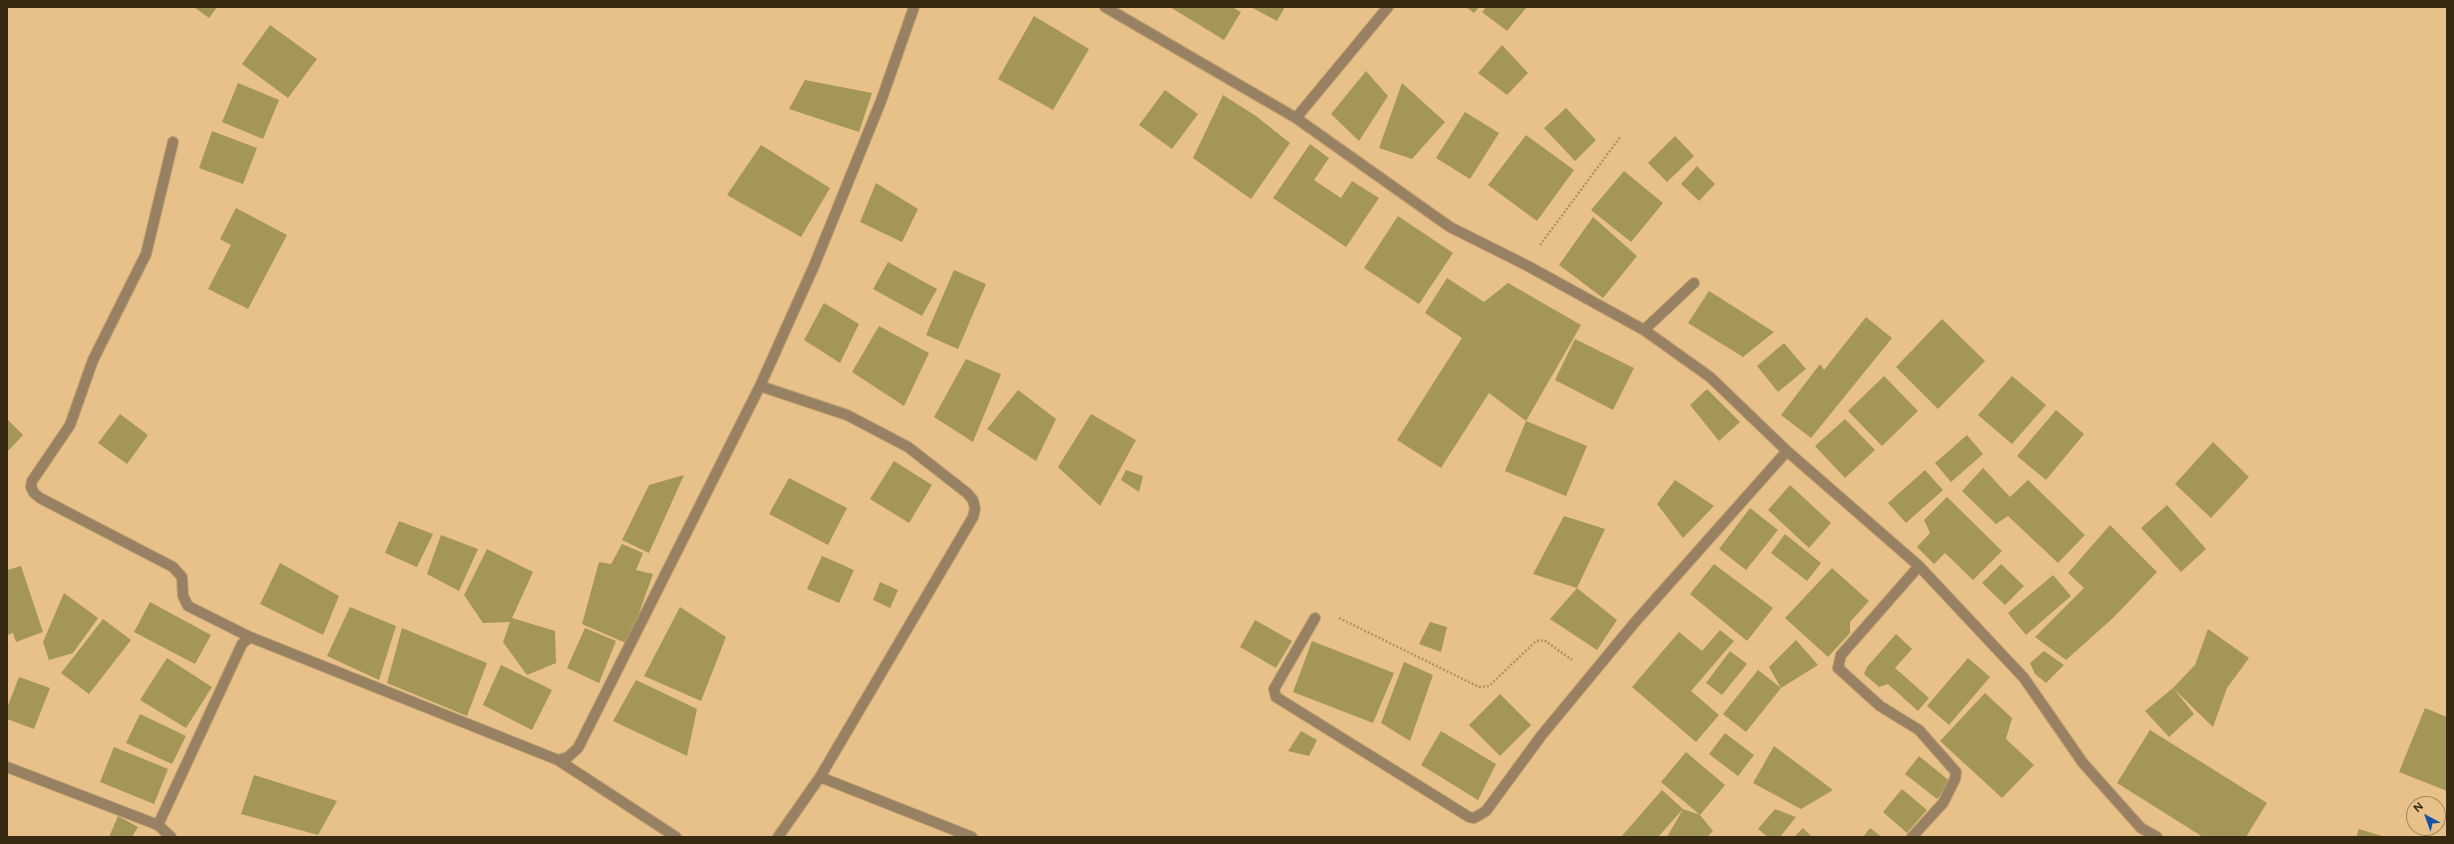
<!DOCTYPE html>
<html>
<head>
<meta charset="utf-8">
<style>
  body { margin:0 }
  #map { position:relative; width:2454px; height:844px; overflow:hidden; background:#e7c189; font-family:Figtree,sans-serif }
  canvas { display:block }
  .frame { position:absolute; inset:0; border:8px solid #382a12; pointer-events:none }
  .north { position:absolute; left:2406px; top:796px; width:40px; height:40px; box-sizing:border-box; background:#e7c189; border:1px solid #a18559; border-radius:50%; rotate:319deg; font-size:11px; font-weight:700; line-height:16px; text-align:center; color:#382a12 }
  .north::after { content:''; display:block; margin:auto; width:14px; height:18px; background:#1653a3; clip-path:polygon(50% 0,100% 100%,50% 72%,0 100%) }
</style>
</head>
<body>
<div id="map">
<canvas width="2454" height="844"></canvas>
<div class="frame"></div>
<div class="north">N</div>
</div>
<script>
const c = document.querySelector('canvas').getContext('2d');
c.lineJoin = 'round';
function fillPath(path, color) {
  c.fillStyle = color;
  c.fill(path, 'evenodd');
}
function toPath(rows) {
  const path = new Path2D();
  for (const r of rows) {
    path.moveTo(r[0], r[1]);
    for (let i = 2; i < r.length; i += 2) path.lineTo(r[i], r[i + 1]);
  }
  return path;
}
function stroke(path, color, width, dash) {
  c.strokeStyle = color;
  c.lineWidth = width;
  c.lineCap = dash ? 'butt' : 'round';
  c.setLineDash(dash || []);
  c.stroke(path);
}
fillPath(toPath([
  [194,7,217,7,209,18],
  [1170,7,1232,7,1241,12,1224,40],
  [1251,7,1285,7,1277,21],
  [1466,7,1479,7,1474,13],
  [1486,7,1527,7,1507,31,1482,12],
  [1034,16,1089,49,1053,110,998,79],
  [270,25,317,59,288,98,242,64],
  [1502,45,1528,73,1507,95,1478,73],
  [1366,71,1388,96,1359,141,1331,114],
  [805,80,872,93,859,132,789,109],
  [238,83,279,100,263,139,222,122],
  [1402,83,1445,122,1412,159,1379,148],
  [1165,90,1198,114,1172,149,1139,125],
  [1223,95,1256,116,1290,143,1251,199,1193,158],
  [1566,108,1596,140,1575,161,1544,128],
  [1465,112,1499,133,1470,179,1436,158],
  [212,131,257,148,243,184,199,168],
  [1526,135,1574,170,1537,221,1488,185],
  [1675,136,1694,156,1667,182,1648,163],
  [1310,144,1329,158,1314,180,1341,198,1352,181,1379,198,1346,247,1273,198],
  [761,145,830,188,801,237,727,195],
  [1697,166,1715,184,1699,201,1681,184],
  [1624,171,1663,203,1631,242,1591,210],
  [876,183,918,209,902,242,860,222],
  [236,208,287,235,248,309,208,289,231,245,220,239],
  [1398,216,1453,253,1419,304,1364,268],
  [1593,217,1637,256,1603,298,1559,265],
  [888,262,937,289,922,316,873,289],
  [954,270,986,284,958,349,926,335],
  [1447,278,1484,302,1508,283,1581,325,1526,421,1489,393,1441,468,1397,440,1462,338,1425,313],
  [1709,291,1774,332,1743,357,1688,323],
  [824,303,859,324,840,363,804,340],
  [1866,317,1892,338,1811,438,1781,415,1820,364,1824,370],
  [1942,319,1985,361,1938,409,1896,367],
  [879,326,929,353,904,406,852,372],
  [1575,339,1634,368,1613,410,1555,380],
  [1784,343,1806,369,1778,392,1757,366],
  [966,359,1001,374,973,442,934,417],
  [1884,376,1918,411,1882,446,1848,411],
  [2012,376,2046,405,2012,444,1978,415],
  [1707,389,1740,422,1719,441,1690,405],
  [1018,390,1056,419,1036,461,987,429],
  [2056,410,2084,434,2046,480,2017,456],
  [120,414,148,435,127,464,98,443],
  [1091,414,1136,440,1100,506,1058,467],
  [7,419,23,435,7,452],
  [1845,419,1875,450,1845,478,1815,446],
  [1526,421,1587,446,1566,496,1505,471],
  [1967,435,1983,454,1951,482,1935,463],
  [2213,442,2249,477,2211,518,2175,484],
  [894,461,932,485,909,523,870,499],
  [1983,468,2010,497,2028,480,2085,535,2058,563,2008,516,1996,524,1962,491],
  [1126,470,1143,476,1139,492,1121,480],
  [1925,470,1943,490,1906,523,1888,503],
  [684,475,649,553,622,540,649,485],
  [789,478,847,508,828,545,769,514],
  [1675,480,1714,506,1683,538,1657,504],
  [1790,485,1831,523,1809,548,1768,510],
  [1947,497,2002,551,1973,580,1945,553,1934,564,1917,547,1930,533,1924,520],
  [2167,505,2206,549,2181,572,2141,528],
  [1750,508,1778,530,1746,570,1719,549],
  [1564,516,1605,529,1577,588,1533,574],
  [399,521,433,534,417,567,385,553],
  [2110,525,2157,572,2114,617,2066,660,2035,637,2084,588,2068,573],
  [1785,534,1821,563,1807,581,1771,553],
  [441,535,478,549,459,591,427,574],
  [622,544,643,553,636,570,653,574,628,644,582,624,599,562,611,564],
  [487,549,533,572,512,618,555,631,556,663,527,675,503,642,510,622,483,623,464,595],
  [822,556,854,570,839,603,807,589],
  [280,563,339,596,323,635,260,604],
  [1714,564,1773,608,1747,641,1690,594],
  [2001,564,2024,586,2005,605,1982,583],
  [21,566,43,632,16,642,13,633,7,635,7,570],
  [1832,568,1869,601,1850,622,1850,633,1828,657,1785,618],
  [2053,575,2071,596,2026,635,2008,613],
  [880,582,898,590,890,608,873,600],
  [1577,588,1617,620,1597,650,1550,619],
  [64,593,98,618,73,653,49,660,43,642],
  [150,602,211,635,195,664,134,632],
  [350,607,396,626,379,680,327,656],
  [680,607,726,637,701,701,644,676],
  [103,619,131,640,89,694,61,673],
  [1255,620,1292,641,1276,668,1240,647],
  [1430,622,1447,627,1441,652,1419,644],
  [402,628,487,663,467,716,387,683],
  [585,628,616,641,599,683,567,668],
  [2208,629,2249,658,2227,688,2213,727,2174,689,2194,714,2169,737,2145,711,2173,688,2195,665],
  [1720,630,1734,641,1691,691,1719,715,1696,742,1632,687,1679,632,1702,651],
  [1896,634,1912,649,1895,668,1929,698,1918,711,1888,684,1879,687,1864,674,1867,667],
  [1796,640,1818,665,1781,688,1769,667],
  [1312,641,1394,673,1373,723,1293,692],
  [1730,651,1747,664,1722,695,1706,683],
  [2044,651,2064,665,2046,683,2035,674,2030,663],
  [167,658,212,687,186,728,140,700],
  [1968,658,1990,677,1949,725,1927,706],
  [1404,662,1433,675,1410,741,1381,723],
  [501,665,552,690,532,730,483,705],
  [1758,670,1781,688,1746,732,1723,714],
  [19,677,50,688,34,729,7,719,7,708],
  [636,680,697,709,687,756,613,721],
  [1985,693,2012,718,2006,739,2034,765,2002,798,1940,741],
  [1500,694,1531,725,1500,756,1469,725],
  [2425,708,2447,717,2447,791,2399,772],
  [140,714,186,736,172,764,126,743],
  [2150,730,2267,803,2246,837,2203,837,2117,783],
  [1301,731,1317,740,1309,756,1288,751],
  [1441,731,1496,764,1478,800,1421,765],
  [1725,733,1754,755,1738,776,1709,754],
  [1774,746,1833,790,1801,809,1753,783],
  [114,747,168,769,154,804,100,782],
  [1686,752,1725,785,1700,815,1661,782],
  [1919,756,1951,782,1937,799,1905,774],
  [254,775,337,801,318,835,241,814],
  [1902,789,1927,810,1907,833,1883,812],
  [1662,790,1683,809,1700,815,1713,831,1707,837,1667,837,1683,809,1658,837,1621,837],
  [1775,809,1796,817,1780,837,1768,837,1758,829],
  [118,816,138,827,132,837,109,837],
  [1803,828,1812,837,1794,837],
  [1870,828,1882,837,1863,837],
  [2359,829,2385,837,2356,837]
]), '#a49657');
const minor = toPath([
  [1105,7,1296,118,1450,227,1526,265,1644,330,1710,377,1787,451,1919,566,2024,678,2083,763,2141,828,2157,837],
  [1296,118,1388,7],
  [173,142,146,254,93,360,70,425,32,481,31,487,34,493,40,498,173,567,182,577,183,596,188,606,250,637],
  [1644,330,1694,283],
  [760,386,847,415,908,447,967,493,973,500,975,509,973,517,820,777,778,837],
  [1315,618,1274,689,1276,697,1469,817,1474,818,1486,811,1541,736,1636,621,1787,451],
  [558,760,676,837],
  [7,767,158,825,171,837],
  [820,777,972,837],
  [158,825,242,644,250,637,558,760,568,757,578,748,760,386,814,266,881,101,914,7],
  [1912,837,1943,803,1955,779,1956,772,1919,730,1880,706,1838,668,1841,655,1919,566]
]);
stroke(minor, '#c0a06f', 12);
stroke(toPath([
  [1540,245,1621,136],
  [1339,618,1479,687,1489,686,1536,641,1544,640,1572,660]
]), '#b19364', 2.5, [2, 2]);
stroke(minor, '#978162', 10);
</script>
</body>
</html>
